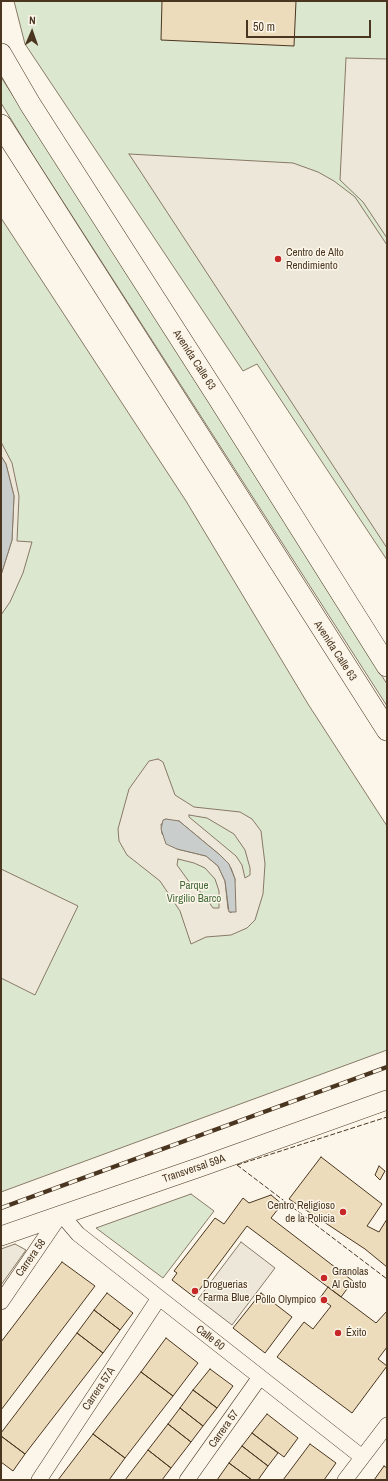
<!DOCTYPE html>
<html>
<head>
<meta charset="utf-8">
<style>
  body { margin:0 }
  #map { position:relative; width:388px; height:1481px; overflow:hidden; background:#fbf6e9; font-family:"Archivo Narrow",sans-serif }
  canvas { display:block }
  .frame { position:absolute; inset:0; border:2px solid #4a3520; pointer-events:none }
  .north { position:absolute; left:12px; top:12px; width:40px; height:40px; -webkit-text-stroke:3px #fbf6e9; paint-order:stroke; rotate:2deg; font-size:11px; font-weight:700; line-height:16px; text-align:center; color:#4a3520 }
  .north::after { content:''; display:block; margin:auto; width:14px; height:18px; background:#4a3520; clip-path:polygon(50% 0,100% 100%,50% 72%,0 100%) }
  .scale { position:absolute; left:246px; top:20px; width:125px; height:18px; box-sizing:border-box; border:2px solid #4a3520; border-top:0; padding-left:5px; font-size:12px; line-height:14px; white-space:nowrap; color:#4a3520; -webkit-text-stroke:3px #fbf6e9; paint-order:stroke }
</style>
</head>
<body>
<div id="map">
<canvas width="388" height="1481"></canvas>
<div class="frame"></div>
<div class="north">N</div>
<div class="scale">50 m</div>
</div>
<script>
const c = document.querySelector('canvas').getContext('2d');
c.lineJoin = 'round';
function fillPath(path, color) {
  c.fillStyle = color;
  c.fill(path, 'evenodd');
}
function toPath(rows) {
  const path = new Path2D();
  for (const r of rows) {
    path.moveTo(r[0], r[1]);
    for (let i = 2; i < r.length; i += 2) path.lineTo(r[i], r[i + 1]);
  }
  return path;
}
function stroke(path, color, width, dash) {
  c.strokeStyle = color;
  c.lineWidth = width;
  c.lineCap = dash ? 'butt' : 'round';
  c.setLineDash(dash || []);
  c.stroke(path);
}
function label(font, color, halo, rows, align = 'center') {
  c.font = font + ' "Archivo Narrow",sans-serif';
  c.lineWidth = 3;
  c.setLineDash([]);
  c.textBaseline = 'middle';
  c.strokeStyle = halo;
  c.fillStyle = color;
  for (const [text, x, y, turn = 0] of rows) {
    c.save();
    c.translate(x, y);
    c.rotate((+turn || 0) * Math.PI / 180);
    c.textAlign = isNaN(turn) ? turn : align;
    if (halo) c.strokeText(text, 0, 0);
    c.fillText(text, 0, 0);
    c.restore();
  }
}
const green = toPath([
  [14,1,387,1,387,560,257,364,243,371,25,44,14,1],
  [1,77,184,361,387,684,387,706,33,155,1,103,1,77],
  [1,218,186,501,308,704,387,826,387,1050,1,1192,1,218],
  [191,1194,214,1211,163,1278,96,1228,191,1194]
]);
fillPath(green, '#dce7d0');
stroke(green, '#887966', 1);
const parking = toPath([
  [346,58,387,59,387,238,363,202,340,180,346,58],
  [129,154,293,163,318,172,334,181,355,197,387,245,387,548,129,154],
  [1,442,12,463,19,496,17,541,32,542,23,573,10,602,1,615,1,575,12,540,14,496,6,464,1,456,1,442],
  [158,759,163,762,175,795,194,807,240,812,252,819,261,831,265,864,263,894,255,920,247,928,231,935,206,937,191,944,180,911,160,881,127,855,119,841,118,829,129,789,149,761,158,759],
  [189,815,207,818,234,834,245,850,250,868,250,875,245,878,242,865,236,856,189,817,189,815],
  [179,821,220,855,231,868,235,879,231,913,228,909,225,881,218,866,206,856,177,849,162,834,161,824,179,821],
  [178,859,194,863,205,868,215,879,219,891,219,908,213,908,204,895,190,883,177,865,178,859],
  [1,869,78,906,35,995,1,978,1,869],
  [241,1242,275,1268,232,1325,198,1299,241,1242],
  [15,1244,26,1250,1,1285,1,1249,15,1244]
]);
fillPath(parking, '#ede7d9');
stroke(parking, '#887966', 1);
const water = toPath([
  [1,456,6,464,14,496,12,540,1,575,1,456],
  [166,819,179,821,220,855,229,864,235,879,236,912,229,912,225,881,218,866,206,856,177,849,166,844,161,829,163,820,166,819]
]);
fillPath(water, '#c9cecd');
stroke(water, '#887966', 1);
const building = toPath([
  [162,1,296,1,294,46,161,40,162,1],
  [321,1157,382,1204,367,1226,379,1232,387,1219,387,1267,365,1249,289,1199,321,1157],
  [379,1166,385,1171,380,1180,375,1175,379,1166],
  [271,1195,282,1204,271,1218,353,1281,341,1297,247,1226,194,1297,172,1280,177,1273,174,1271,215,1218,224,1224,243,1198,249,1203,271,1195],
  [62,1262,95,1286,1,1410,1,1342,62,1262],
  [328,1287,376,1323,387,1311,387,1347,378,1359,387,1366,352,1413,277,1357,304,1322,313,1329,331,1306,320,1298,328,1287],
  [107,1293,133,1313,120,1330,94,1310,107,1293],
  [261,1293,292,1317,265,1353,233,1328,261,1293],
  [94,1310,120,1330,103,1353,77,1333,94,1310],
  [77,1333,103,1353,25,1454,1,1436,1,1433,77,1333],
  [166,1338,198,1363,173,1396,141,1372,166,1338],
  [210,1369,233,1386,217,1408,193,1390,210,1369],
  [141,1372,173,1396,125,1458,93,1434,141,1372],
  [193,1390,217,1408,203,1426,180,1408,193,1390],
  [180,1408,203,1426,191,1442,168,1424,180,1408],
  [267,1414,298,1438,284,1457,252,1433,267,1414],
  [168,1424,191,1442,171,1468,148,1450,168,1424],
  [252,1433,278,1453,268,1466,242,1446,252,1433],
  [93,1434,125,1458,109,1480,58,1480,93,1434],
  [1,1436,25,1454,13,1471,1,1462,1,1436],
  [310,1444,336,1463,324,1480,283,1480,310,1444],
  [242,1446,268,1466,258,1480,252,1480,229,1463,242,1446],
  [148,1450,171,1468,162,1480,125,1480,148,1450],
  [229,1463,252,1480,217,1480,229,1463],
  [384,1466,387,1468,387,1480,374,1480,384,1466]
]);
fillPath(building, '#ecdcbc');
stroke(building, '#4a3520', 1);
const minor = toPath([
  [1,1302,61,1214,78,1234,362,1457],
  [39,1480,159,1298],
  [187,1480,260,1377],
  [345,1480,387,1425]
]);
const tertiary = toPath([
  [1,1236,203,1166,387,1100]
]);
const secondary = toPath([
  [1,54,30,104,219,399,387,666],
  [1,125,387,730]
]);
stroke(minor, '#4a3520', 16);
stroke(tertiary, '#4a3520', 20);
stroke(secondary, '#4a3520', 22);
stroke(minor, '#fbf6e9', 15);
stroke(tertiary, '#fbf6e9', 19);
stroke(secondary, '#fbf6e9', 21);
const rail = toPath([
  [1,1208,387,1067]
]);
stroke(rail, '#4a3520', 4.5);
stroke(rail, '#fbf6e9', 3, [9]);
stroke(toPath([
  [237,1165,387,1279],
  [237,1165,387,1117]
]), '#4a3520', 1, [5, 2]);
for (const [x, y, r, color] of [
  [278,259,4,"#c62828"],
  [343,1212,4,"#c62828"],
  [324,1278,4,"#c62828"],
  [195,1291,4,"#c62828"],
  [324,1300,4,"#c62828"],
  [338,1333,4,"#c62828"]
]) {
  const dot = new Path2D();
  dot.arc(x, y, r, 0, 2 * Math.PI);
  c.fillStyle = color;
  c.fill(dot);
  stroke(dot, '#fbf6e9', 1.5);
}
label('11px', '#4a3520', '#fbf6e9', [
  ["Centro de Alto",286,253],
  ["Rendimiento",286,266],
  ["Centro Religioso",335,1206,"right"],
  ["de la Policia",335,1219,"right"],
  ["Granolas",332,1272],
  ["Al Gusto",332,1285],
  ["Droguerias",203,1285],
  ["Farma Blue",203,1298],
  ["Pollo Olympico",316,1300,"right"],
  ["Éxito",346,1333]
], 'left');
label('11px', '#4a3520', '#fbf6e9', [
  ["Avenida Calle 63",194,360,57],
  ["Avenida Calle 63",335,651,57],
  ["Transversal 59A",194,1169,-19],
  ["Carrera 58",31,1258,-55],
  ["Calle 60",210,1338,38],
  ["Carrera 57A",99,1389,-56],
  ["Carrera 57",224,1429,-55]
]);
label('11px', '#436837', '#fbf6e9', [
  ["Parque",194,886],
  ["Virgilio Barco",194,899]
]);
</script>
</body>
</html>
